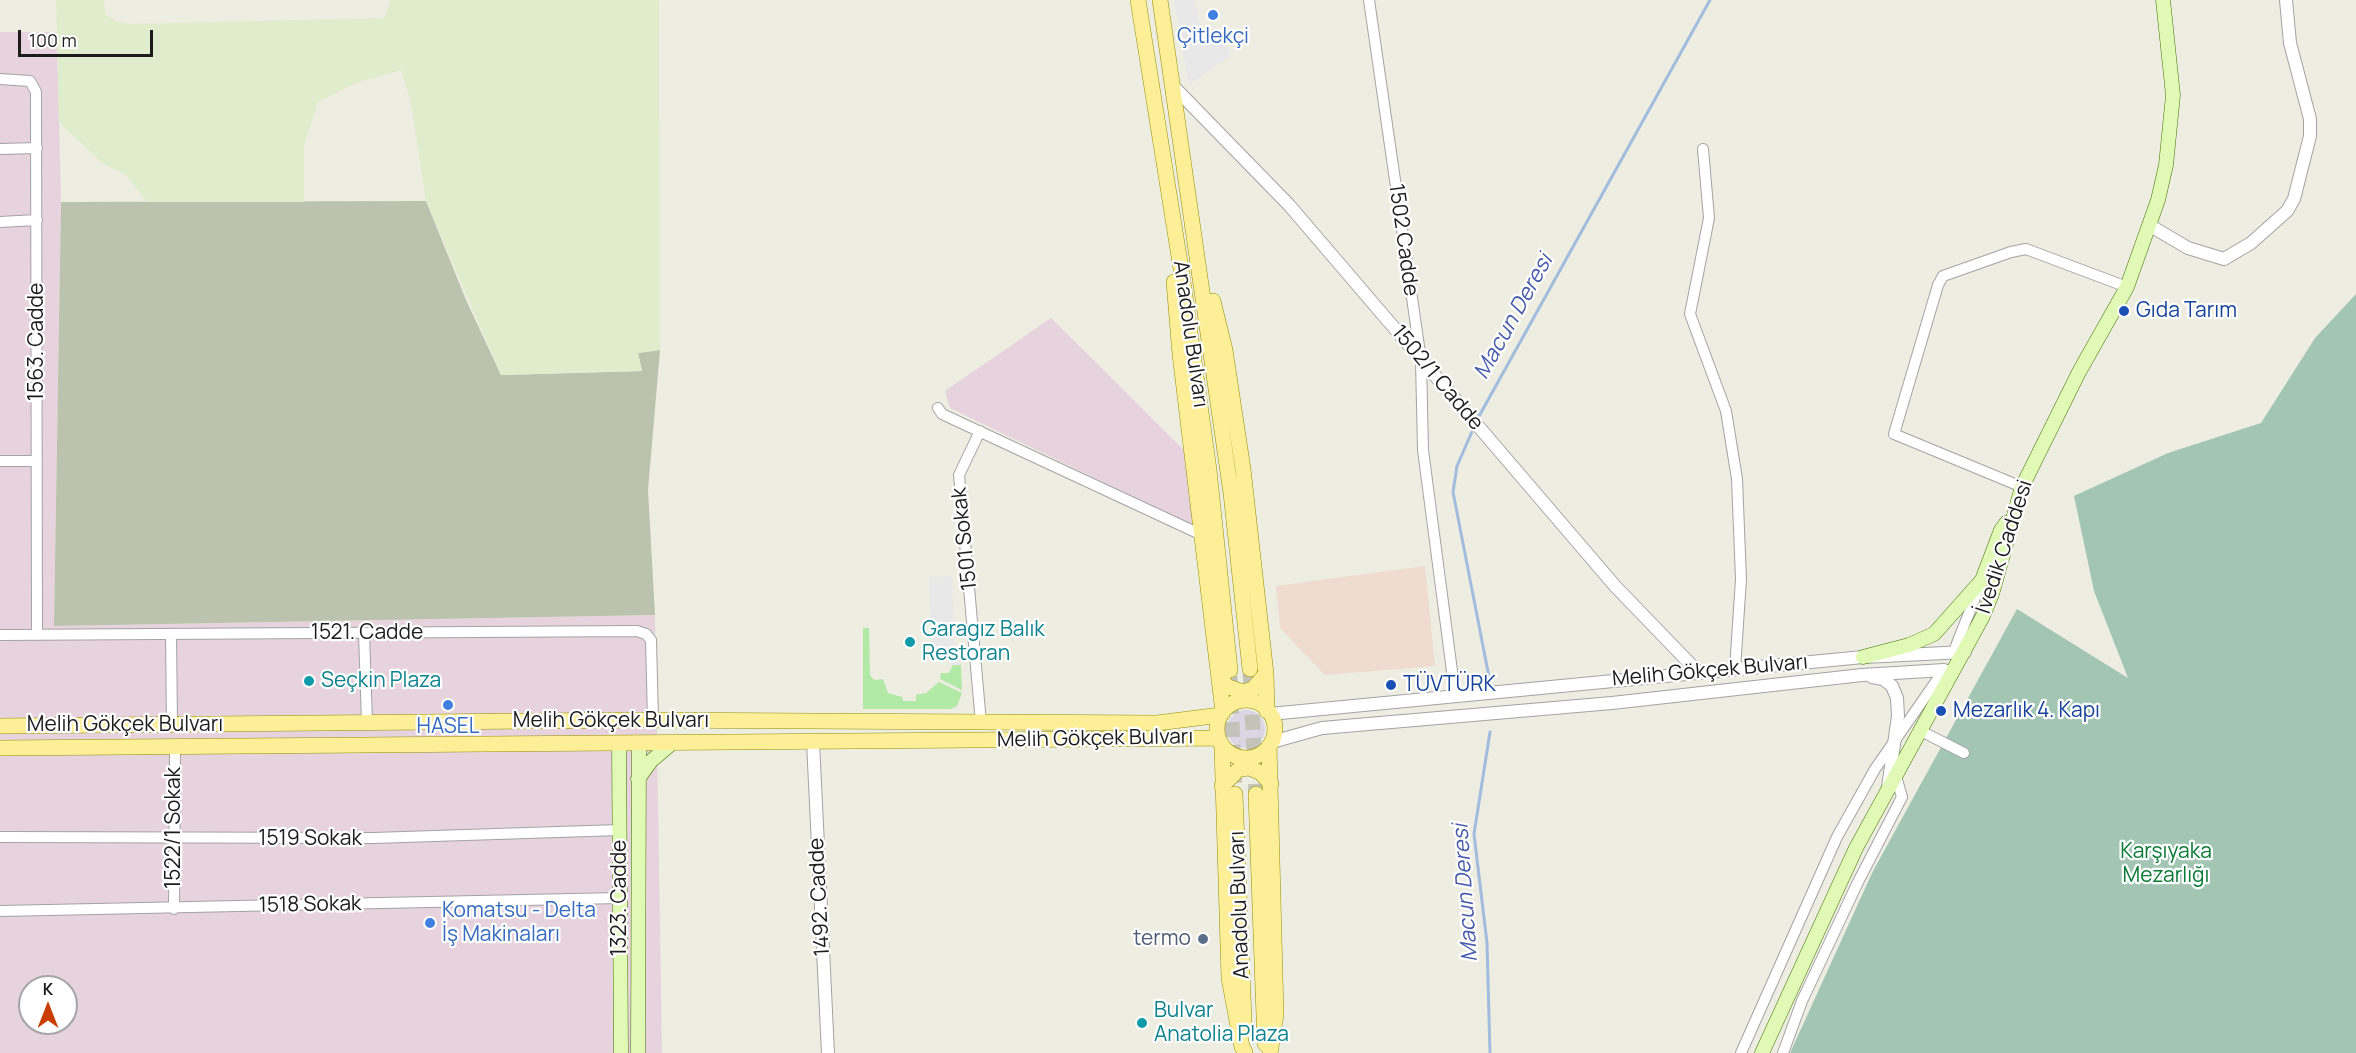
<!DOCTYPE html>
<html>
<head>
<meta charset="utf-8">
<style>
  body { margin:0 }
  #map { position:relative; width:2356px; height:1053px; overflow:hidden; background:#edede1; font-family:Manrope,sans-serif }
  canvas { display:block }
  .north { position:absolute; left:18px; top:975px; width:60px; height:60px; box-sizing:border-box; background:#fff; border:2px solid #a4a4a4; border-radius:50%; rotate:0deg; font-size:16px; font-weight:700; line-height:24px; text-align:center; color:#1c1c1c }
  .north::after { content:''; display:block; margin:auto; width:21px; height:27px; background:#c83d00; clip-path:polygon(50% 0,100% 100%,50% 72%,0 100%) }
  .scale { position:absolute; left:18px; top:30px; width:135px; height:27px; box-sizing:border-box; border:3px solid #1c1c1c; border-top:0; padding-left:8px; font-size:18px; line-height:21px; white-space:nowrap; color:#1c1c1c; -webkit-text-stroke:4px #fff; paint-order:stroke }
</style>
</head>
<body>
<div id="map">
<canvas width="2356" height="1053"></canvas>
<div class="north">K</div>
<div class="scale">100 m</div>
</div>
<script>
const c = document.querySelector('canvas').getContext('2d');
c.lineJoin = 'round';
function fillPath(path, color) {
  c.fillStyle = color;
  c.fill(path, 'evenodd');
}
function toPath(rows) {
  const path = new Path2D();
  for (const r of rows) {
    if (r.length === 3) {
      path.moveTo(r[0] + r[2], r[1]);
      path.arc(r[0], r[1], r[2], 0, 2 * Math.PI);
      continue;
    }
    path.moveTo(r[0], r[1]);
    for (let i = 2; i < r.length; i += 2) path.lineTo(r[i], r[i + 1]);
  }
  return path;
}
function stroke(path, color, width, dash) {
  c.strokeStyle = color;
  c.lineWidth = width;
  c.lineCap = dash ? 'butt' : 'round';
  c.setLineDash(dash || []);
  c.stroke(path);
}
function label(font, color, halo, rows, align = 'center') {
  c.font = font + ' Manrope,sans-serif';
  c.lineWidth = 4.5;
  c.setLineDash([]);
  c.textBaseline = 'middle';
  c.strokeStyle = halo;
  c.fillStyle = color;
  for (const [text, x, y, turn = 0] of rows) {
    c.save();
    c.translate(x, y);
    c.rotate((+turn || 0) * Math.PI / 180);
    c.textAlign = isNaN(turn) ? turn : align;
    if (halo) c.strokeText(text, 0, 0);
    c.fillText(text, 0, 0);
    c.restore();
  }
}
fillPath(toPath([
  [1425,566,1435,666,1325,675,1280,628,1276,586]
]), '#efdbd0');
fillPath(toPath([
  [0,32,57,32,61,202,54,626,655,615,662,1053,0,1053],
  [30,987,66,987,66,1023,30,1023],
  [1051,318,1186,452,1196,527,950,408,945,391]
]), '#e7d3dd');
fillPath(toPath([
  [426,201,466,300,501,375,642,371,638,353,660,350,648,490,655,615,54,626,61,202]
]), '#bbc2ad');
fillPath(toPath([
  [56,0,104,0,105,14,117,22,130,24,384,18,391,0,659,0,660,350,638,353,642,371,501,375,426,201,410,98,401,70,353,84,318,102,304,145,304,202,147,202,126,175,102,163,59,122]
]), '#e0edcc');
fillPath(toPath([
  [863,628,869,628,870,675,874,680,883,679,888,693,902,697,903,701,916,701,916,695,926,693,939,682,962,693,957,706,951,709,863,709],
  [953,665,961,665,962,690,940,679,941,673,949,673]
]), '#b2e9a6');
fillPath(toPath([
  [2356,294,2356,1053,1790,1053,1873,871,2017,609,2128,678,2094,591,2074,496,2168,453,2261,423,2315,338]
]), '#a2c6b3');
fillPath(toPath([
  [1174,0,1194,0,1203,38,1226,32,1230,56,1189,85],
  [952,576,955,652,960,654,961,665,953,665,941,653,931,652,929,577]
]), '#e8e8e8');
fillPath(toPath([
  [1246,729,19]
]), '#dad6e3');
stroke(toPath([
  [1478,418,1710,0],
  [1474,427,1457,466,1453,492,1489,677],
  [1490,732,1474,834,1487,943,1490,1053]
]), '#a1bcdc', 3);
stroke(toPath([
  [1250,669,1256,794],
  [1230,676,1235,794]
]), '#c3c3ba', 15, [15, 8]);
const minor = toPath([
  [1369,0,1421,360,1423,450,1455,694],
  [0,79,30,81,36,92,37,635],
  [0,149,37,148],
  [1703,149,1709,218,1690,314,1726,411,1737,479,1741,579,1735,669],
  [0,222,37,220],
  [938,408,942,414,1202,535],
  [980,431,959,475,981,723],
  [0,461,37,461],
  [2022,487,1894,434,1938,285,1943,276,2011,252,2026,249,2127,287],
  [364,633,367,723],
  [171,634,172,724],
  [0,635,637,631,646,634,651,640,653,720],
  [1954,651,1980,585],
  [1919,730,1964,753],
  [0,837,373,838,620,830],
  [174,909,175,747],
  [0,911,620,898],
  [1741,1053,1837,837,1875,769,1944,670],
  [1783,1053,1802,1001,1858,882,1902,797,1895,773]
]);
const tertiary = toPath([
  [1173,86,1289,205,1615,586,1698,672],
  [2149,225,2188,248,2224,259,2251,243,2287,211,2294,199,2310,136,2310,119,2290,43,2286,0],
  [1872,677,1883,679,1892,686,1897,698,1898,716,1888,787],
  [1270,714,1863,657,1965,652],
  [813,742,828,1053],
  [1272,742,1322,728,1612,703,1862,675,1944,670,1952,674]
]);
const secondary = toPath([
  [1863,657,1909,645,1934,634,1982,580,2001,530,2006,523],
  [619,743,621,1053],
  [638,779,651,761,671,744],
  [638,1053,639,743],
  [1762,1053,1856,848,1982,618,1992,594,2022,487,2079,372,2127,287,2158,200,2166,165,2173,95,2163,0]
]);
const primary = toPath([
  [1138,0,1182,275,1209,470,1230,670],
  [1160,0,1231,493,1250,669],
  [1174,282,1180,354,1223,712],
  [1213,301,1225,350,1243,469,1266,674,1267,711],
  [1219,673,1226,686,1243,692,1253,689,1266,674],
  [1246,729,29],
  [0,726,638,720,1157,723,1221,715],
  [1269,746,1276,1014,1270,1053],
  [1222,747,1229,978,1242,1047,1245,1052],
  [0,748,1218,738],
  [1222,786,1239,769,1250,768,1261,773,1271,784],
  [1235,794,1244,1021],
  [1256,794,1265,1044]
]);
stroke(minor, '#a3a3a3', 12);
stroke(tertiary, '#a3a3a3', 14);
stroke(secondary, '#447105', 15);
stroke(primary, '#949000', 16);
stroke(minor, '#fff', 10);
stroke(tertiary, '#fff', 12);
stroke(secondary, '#e0f9b4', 14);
stroke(primary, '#fcef98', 15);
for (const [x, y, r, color] of [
  [1213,15,6,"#3f7fe0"],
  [2124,311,6,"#1a4fb4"],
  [910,642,6,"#0f9aa8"],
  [309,681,6,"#0f9aa8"],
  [1391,685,6,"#1a4fb4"],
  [448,705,6,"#3f7fe0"],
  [1941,711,6,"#1a4fb4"],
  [430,923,6,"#3f7fe0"],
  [1203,939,6,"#5c6f8a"],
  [1142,1023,6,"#0f9aa8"]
]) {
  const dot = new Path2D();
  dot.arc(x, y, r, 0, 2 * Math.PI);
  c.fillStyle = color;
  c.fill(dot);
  stroke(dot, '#fff', 2);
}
label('21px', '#366cbe', '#fff', [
  ["Çitlekçi",1213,37],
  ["HASEL",448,727],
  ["Komatsu - Delta",442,911,"left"],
  ["İş Makinaları",442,935,"left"]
]);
label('21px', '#1c1c1c', '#fff', [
  ["1502 Cadde",1403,240,82],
  ["Anadolu Bulvarı",1190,334,82],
  ["1563. Cadde",37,342,-90],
  ["1502/1 Cadde",1437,378,50],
  ["1501 Sokak",965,539,-96],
  ["İvedik Caddesi",2005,547,-72],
  ["1521. Cadde",367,633],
  ["Melih Gökçek Bulvarı",1710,671,-5],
  ["Melih Gökçek Bulvarı",611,721],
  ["Melih Gökçek Bulvarı",125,725],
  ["Melih Gökçek Bulvarı",1095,739,-1],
  ["1522/1 Sokak",174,828,-90],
  ["1519 Sokak",310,839],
  ["1492. Cadde",820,897,-93],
  ["1323. Cadde",620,898,-90],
  ["1518 Sokak",310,905,-1],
  ["Anadolu Bulvarı",1240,905,-92]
]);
label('21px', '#164399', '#fff', [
  ["Gıda Tarım",2136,311],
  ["TÜVTÜRK",1403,685],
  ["Mezarlık 4. Kapı",1953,711]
], 'left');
label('21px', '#0d838f', '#fff', [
  ["Garagız Balık",922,630],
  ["Restoran",922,654],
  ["Seçkin Plaza",321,681],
  ["Bulvar",1154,1011],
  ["Anatolia Plaza",1154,1035]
], 'left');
label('21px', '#0b7936', '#fff', [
  ["Karşıyaka",2166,852],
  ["Mezarlığı",2166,876]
]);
label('21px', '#4e5e75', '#fff', [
  ["termo",1191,939]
], 'right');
label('italic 22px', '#495cab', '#fff', [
  ["Macun Deresi",1514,317,-61],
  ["Macun Deresi",1466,893,-94]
]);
</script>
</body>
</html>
